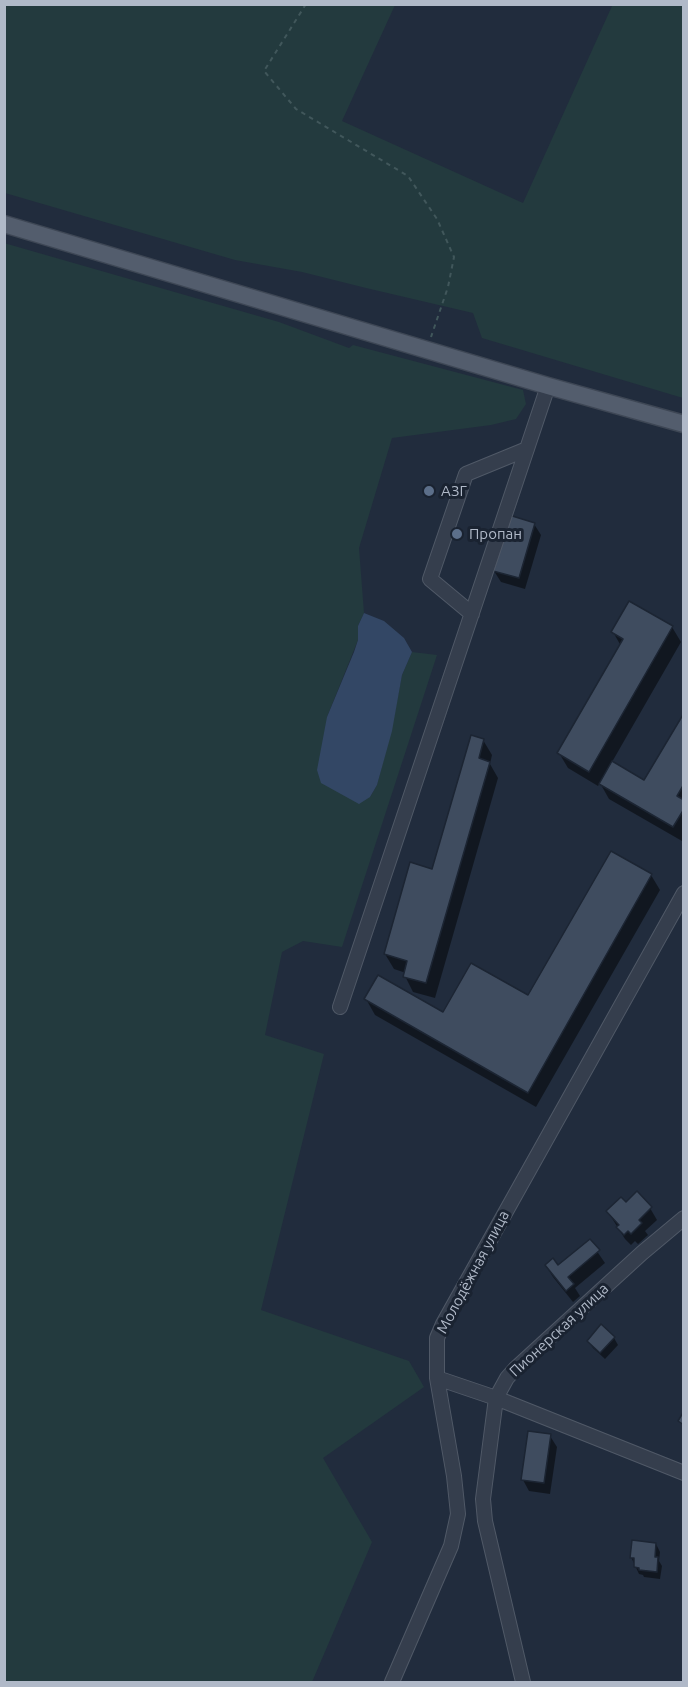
<!DOCTYPE html>
<html>
<head>
<meta charset="utf-8">
<style>
  body { margin:0 }
  #map { position:relative; width:688px; height:1687px; overflow:hidden; background:#212c3d; font-family:Ubuntu,sans-serif }
  canvas { display:block }
  .frame { position:absolute; inset:0; border:6px solid #b0b9c8; pointer-events:none }
</style>
</head>
<body>
<div id="map">
<canvas width="688" height="1687"></canvas>
<div class="frame"></div>
</div>
<script>
const c = document.querySelector('canvas').getContext('2d');
c.lineJoin = 'round';
function fillPath(path, color) {
  c.fillStyle = color;
  c.fill(path, 'evenodd');
}
function toPath(rows) {
  const path = new Path2D();
  for (const r of rows) {
    path.moveTo(r[0], r[1]);
    for (let i = 2; i < r.length; i += 2) path.lineTo(r[i], r[i + 1]);
  }
  return path;
}
function stroke(path, color, width, dash) {
  c.strokeStyle = color;
  c.lineWidth = width;
  c.lineCap = dash ? 'butt' : 'round';
  c.setLineDash(dash || []);
  c.stroke(path);
}
function label(font, color, halo, rows, align = 'center') {
  c.font = font + ' Ubuntu,sans-serif';
  c.lineWidth = 6;
  c.setLineDash([]);
  c.textBaseline = 'middle';
  c.strokeStyle = halo;
  c.fillStyle = color;
  for (const [text, x, y, turn = 0] of rows) {
    c.save();
    c.translate(x, y);
    c.rotate((+turn || 0) * Math.PI / 180);
    c.textAlign = isNaN(turn) ? turn : align;
    if (halo) c.strokeText(text, 0, 0);
    c.fillText(text, 0, 0);
    c.restore();
  }
}
fillPath(toPath([
  [5,4,395,5,342,121,523,203,612,6,610,5,683,5,683,398,482,338,473,313,366,288,302,272,235,260,5,193],
  [4,243,279,322,349,348,353,345,523,390,526,404,516,419,491,425,392,438,359,548,364,613,358,626,358,640,327,717,370,797,377,785,391,731,402,675,412,652,437,655,342,947,303,941,282,952,265,1035,324,1054,261,1310,409,1361,424,1387,323,1458,372,1542,312,1682,5,1682]
]), '#233a3e');
fillPath(toPath([
  [364,613,384,621,404,638,412,652,402,675,392,731,377,785,370,797,359,804,321,783,317,770,327,717,354,652,358,640,358,626]
]), '#334765');
fillPath(toPath([
  [534,524,541,535,525,589,501,582,494,571],
  [672,627,681,642,612,762,645,782,684,716,684,838,682,841,609,799,600,783,598,786,568,768,559,753,621,646,613,632],
  [483,740,492,755,490,764,498,778,435,998,413,992,405,976,406,973,394,969,385,954,433,870],
  [651,875,660,890,536,1107,375,1015,366,999,444,1014,529,998],
  [650,1208,657,1220,645,1231,648,1235,638,1244,635,1241,631,1245,625,1239,608,1212],
  [590,1241,605,1263,575,1288,580,1296,573,1302,553,1277,546,1266,558,1267],
  [614,1338,618,1345,605,1359,593,1348,588,1341],
  [550,1436,557,1447,550,1494,529,1491,523,1480],
  [656,1544,660,1552,659,1561,662,1566,660,1579,644,1577,643,1575,639,1574,631,1557]
]), '#0007');
const building = toPath([
  [509,515,535,523,519,578,493,571,509,515],
  [629,601,673,626,589,772,557,753,623,639,611,632,629,601],
  [684,713,684,784,677,796,684,800,684,809,673,827,599,784,612,761,644,780,684,713],
  [471,735,484,739,479,758,490,762,426,983,403,977,407,961,384,954,410,862,432,869,471,735],
  [611,851,652,874,528,1093,364,999,378,975,443,1012,471,963,528,995,611,851],
  [637,1191,652,1207,639,1220,642,1223,631,1234,628,1231,624,1235,616,1227,619,1225,606,1211,621,1197,626,1202,637,1191],
  [590,1239,600,1250,568,1277,574,1284,566,1291,545,1265,553,1258,558,1265,590,1239],
  [601,1324,615,1337,600,1353,587,1341,601,1324],
  [684,1411,684,1425,678,1421,684,1411],
  [528,1431,551,1434,544,1483,521,1480,528,1431],
  [632,1540,656,1543,655,1557,658,1557,657,1572,639,1570,639,1568,634,1567,634,1558,630,1558,632,1540]
]);
fillPath(building, '#3f4c5f');
stroke(building, '#1c2533', 1.5);
const minor = toPath([
  [472,614,430,579,466,474,527,449],
  [340,1007,548,386],
  [437,1378,496,1398,684,1473],
  [392,1682,451,1546,458,1514,454,1476,437,1378,437,1338,443,1324,684,893],
  [523,1682,485,1521,483,1499,496,1398,507,1378,515,1369,642,1253,684,1218]
]);
const major = toPath([
  [4,224,548,386,684,424]
]);
stroke(minor, '#505967', 16);
stroke(major, '#3e4755', 19);
stroke(toPath([
  [306,4,264,71,296,109,408,176,437,219,454,257,448,287,431,337]
]), '#41575b', 2, [4.5, 4.5]);
stroke(minor, '#353e4d', 14);
stroke(major, '#535d6d', 16);
for (const [x, y, r, color] of [
  [429,491,6,"#5c6f8a"],
  [457,534,6,"#5c6f8a"]
]) {
  const dot = new Path2D();
  dot.arc(x, y, r, 0, 2 * Math.PI);
  c.fillStyle = color;
  c.fill(dot);
  stroke(dot, '#1a2331', 2);
}
label('15px', '#b0b9c8', '#1a2331', [
  ["АЗГ",441,491],
  ["Пропан",469,534]
], 'left');
label('15px', '#b0b9c8', '#1a2331', [
  ["Молодёжная улица",473,1272,-62],
  ["Пионерская улица",559,1330,-43]
]);
</script>
</body>
</html>
